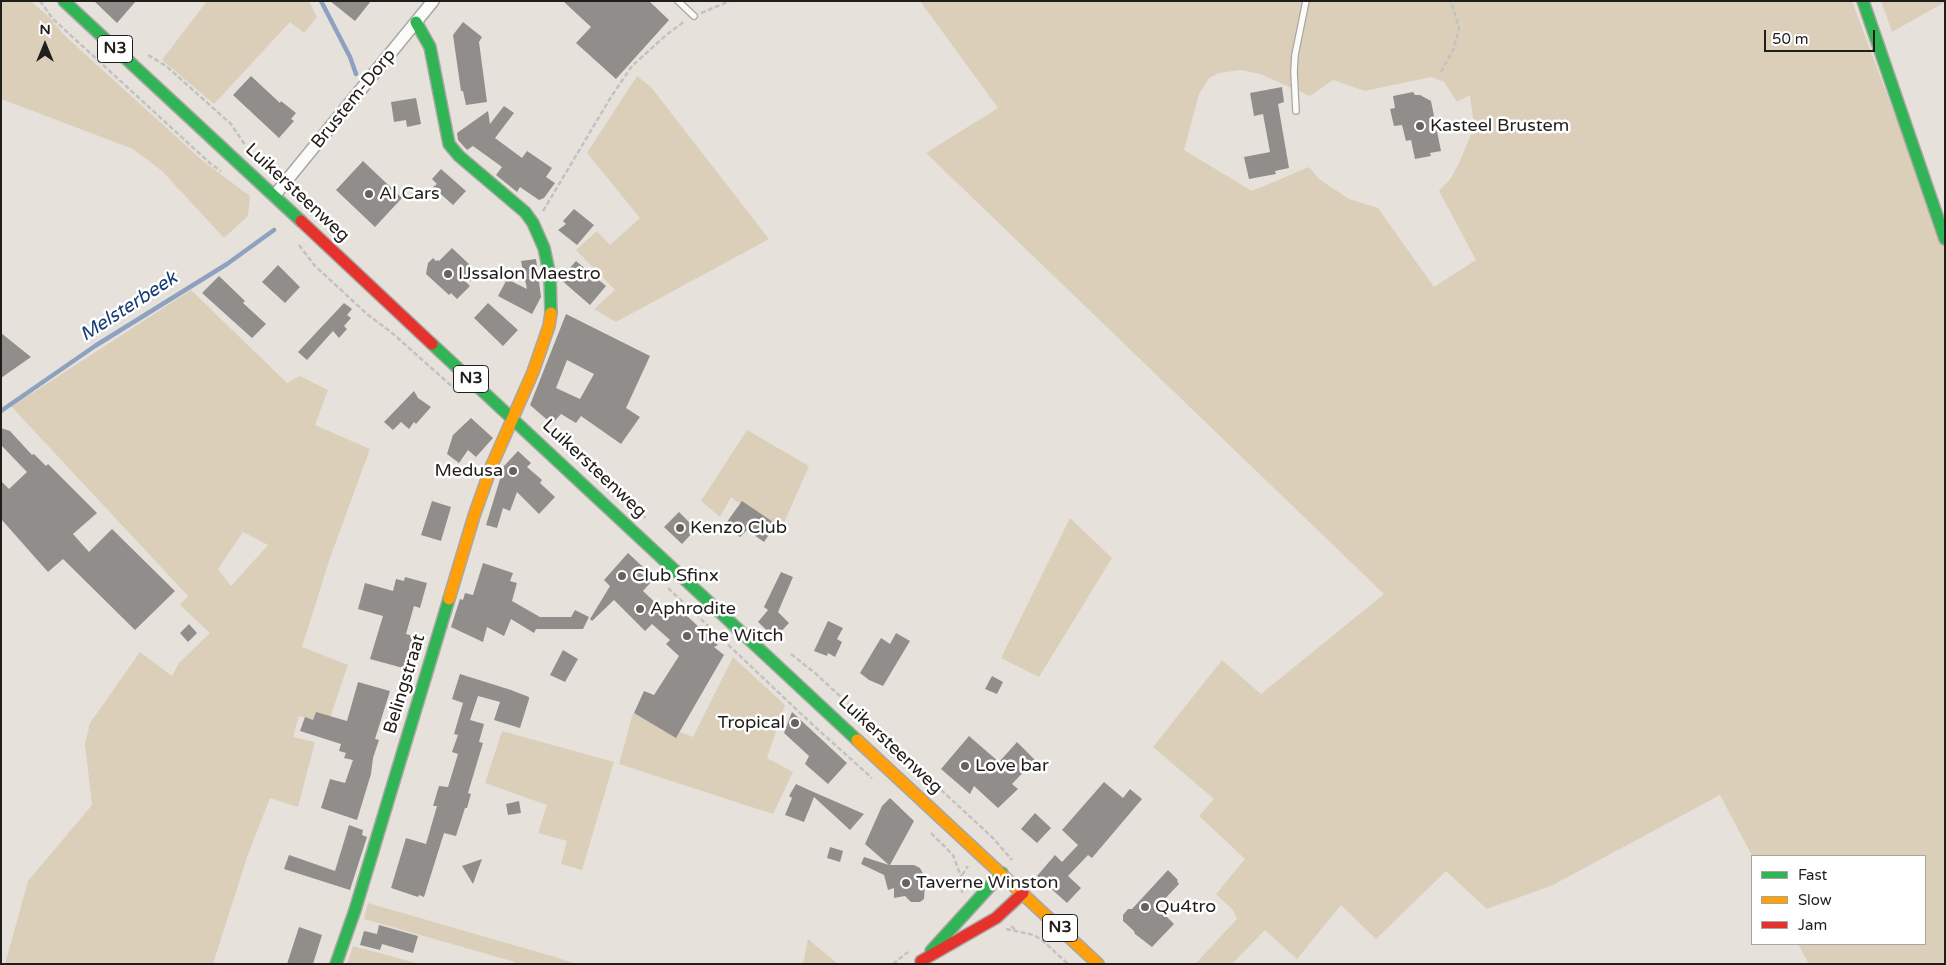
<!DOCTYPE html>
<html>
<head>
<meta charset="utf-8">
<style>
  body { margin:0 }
  #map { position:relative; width:1946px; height:965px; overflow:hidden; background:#e6e2db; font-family:"Varela Round",sans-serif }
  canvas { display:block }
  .frame { position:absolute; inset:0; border:2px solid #201e1a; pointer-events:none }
  .legend { position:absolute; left:1751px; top:855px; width:175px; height:90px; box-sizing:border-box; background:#fff; border:1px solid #a6a5a3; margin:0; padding:6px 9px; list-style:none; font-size:15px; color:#201e1a }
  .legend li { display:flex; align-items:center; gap:10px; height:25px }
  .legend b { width:25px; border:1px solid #a6a5a3 }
  .north { position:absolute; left:20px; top:20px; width:50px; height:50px; -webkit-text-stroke:4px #fff; paint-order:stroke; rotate:0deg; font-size:14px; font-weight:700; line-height:20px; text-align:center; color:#201e1a }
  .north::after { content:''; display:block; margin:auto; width:18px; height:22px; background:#201e1a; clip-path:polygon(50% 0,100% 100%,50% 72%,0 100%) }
  .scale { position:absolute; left:1764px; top:30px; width:111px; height:22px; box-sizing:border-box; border:2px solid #201e1a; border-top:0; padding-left:6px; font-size:15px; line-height:18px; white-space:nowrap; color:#201e1a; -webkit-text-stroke:4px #fff; paint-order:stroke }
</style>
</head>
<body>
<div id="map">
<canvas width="1946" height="965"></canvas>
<div class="frame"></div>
<ul class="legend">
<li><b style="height:6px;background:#30b455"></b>Fast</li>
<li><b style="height:6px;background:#ff9f0a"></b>Slow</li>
<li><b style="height:6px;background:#e5322d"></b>Jam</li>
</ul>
<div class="north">N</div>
<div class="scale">50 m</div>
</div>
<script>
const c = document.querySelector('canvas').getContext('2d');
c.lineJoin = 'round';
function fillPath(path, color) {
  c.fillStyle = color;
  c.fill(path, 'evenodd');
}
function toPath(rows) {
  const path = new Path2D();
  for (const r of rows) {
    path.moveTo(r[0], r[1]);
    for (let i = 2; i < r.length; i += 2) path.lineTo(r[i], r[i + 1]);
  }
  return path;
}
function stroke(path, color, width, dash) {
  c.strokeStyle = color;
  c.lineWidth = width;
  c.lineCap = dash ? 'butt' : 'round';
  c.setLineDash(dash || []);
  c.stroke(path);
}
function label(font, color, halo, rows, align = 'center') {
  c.font = font + ' "Varela Round",sans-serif';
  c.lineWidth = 5;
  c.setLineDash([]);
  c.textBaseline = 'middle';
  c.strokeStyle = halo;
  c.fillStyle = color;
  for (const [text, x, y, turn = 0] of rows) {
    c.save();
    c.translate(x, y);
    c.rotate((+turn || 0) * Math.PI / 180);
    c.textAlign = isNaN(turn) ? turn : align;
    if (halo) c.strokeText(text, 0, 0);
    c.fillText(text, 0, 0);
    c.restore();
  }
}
fillPath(toPath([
  [1,1,31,1,50,18,64,35,203,161,250,196,248,216,224,238,162,171,133,149,1,99],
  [207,1,309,1,317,17,304,33,290,22,214,104,162,60],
  [920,1,1852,1,1945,249,1945,964,1809,964,1798,944,1925,944,1925,856,1752,856,1720,795,1553,885,1487,909,1446,871,1376,939,1341,905,1297,959,1265,930,1232,964,1195,964,1237,919,1233,910,1216,894,1245,859,1199,816,1214,799,1153,747,1222,660,1261,694,1384,594,926,153,998,108],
  [1241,70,1260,74,1310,96,1333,80,1365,91,1431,77,1444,82,1457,102,1470,95,1474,127,1460,161,1451,178,1439,191,1476,260,1434,287,1378,208,1349,199,1319,179,1309,167,1252,191,1184,150,1199,94,1209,78,1219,73],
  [1881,1,1945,1,1945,2,1892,32],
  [637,76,651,87,769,239,616,322,594,309,615,290,576,250,597,231,610,245,640,218,587,153],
  [191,290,287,383,300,376,328,390,315,425,370,449,330,558,302,647,348,665,328,724,299,716,293,737,315,742,298,807,270,798,247,857,213,964,5,964,28,881,92,805,85,744,90,723,140,652,172,676,179,663,210,633,180,605,188,596,8,403,31,394],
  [243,532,268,545,231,586,218,569],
  [747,430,809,466,779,534,731,497,720,517,701,501],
  [1070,518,1112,558,1039,677,1001,658],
  [733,657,785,705,767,758,793,772,773,814,619,764,633,713,693,737],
  [502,731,614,762,582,870,561,864,567,841,538,833,547,805,485,783],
  [368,903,555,957,576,964,514,964,515,962,364,919],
  [808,939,838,964,803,964],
  [353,946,420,964,347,964]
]), '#dbcfba');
stroke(toPath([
  [321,1,350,57,356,74],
  [1,411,95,346,227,264,274,230]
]), '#8ea2c0', 4.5);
fillPath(toPath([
  [94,1,136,1,117,23],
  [330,1,371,1,355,21],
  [563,1,649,1,669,20,616,79,576,43,591,27],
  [463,22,482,37,479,42,487,102,466,105,463,91,461,91,453,35],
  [251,76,280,103,281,101,296,113,291,119,294,121,279,138,233,95],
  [1282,87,1284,102,1278,104,1289,168,1275,171,1276,174,1249,179,1244,157,1270,152,1263,114,1254,116,1250,93],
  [1413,92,1415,95,1420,95,1431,101,1441,151,1430,153,1431,156,1415,159,1411,140,1406,141,1402,125,1394,126,1390,109,1395,108,1393,96],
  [416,98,421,124,407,127,406,120,394,122,391,102],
  [504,106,514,113,495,138,522,158,527,151,552,168,546,177,555,183,544,198,539,200,520,187,517,192,496,175,502,167,473,146,467,150,458,140,457,133,488,111,490,124],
  [363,161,402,198,375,227,336,190],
  [441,169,466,191,453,205,433,187,437,184,432,179],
  [574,209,594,225,577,245,558,230,566,224,563,221],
  [452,248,470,265,471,281,464,278,463,279,470,286,457,299,451,293,449,295,426,274,428,263,433,258,436,261,438,260,439,261],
  [536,259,541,297,532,314,498,296,506,281,511,281,527,289,521,261],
  [576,261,606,286,590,305,560,279],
  [278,265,300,287,285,303,262,282],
  [219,276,245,301,243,303,266,324,252,338,202,293],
  [344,303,352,309,347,315,351,318,344,326,347,329,339,338,333,331,307,360,298,352],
  [488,303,518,330,503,346,474,318],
  [566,314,650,356,626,408,640,417,621,444,581,416,576,423,561,414,552,424,530,405],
  [567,360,594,374,580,399,556,388],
  [1,333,31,357,1,378],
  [414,391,418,398,431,407,416,424,414,422,409,429,401,422,393,430,384,422],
  [471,418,493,438,476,457,468,450,459,463,447,454,453,435],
  [1,428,10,431,32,455,34,454,46,466,48,464,97,513,73,534,89,552,112,529,175,591,135,630,63,559,48,572,1,519,1,481,9,489,27,472,1,445],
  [518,451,531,463,527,467,542,480,540,483,555,497,539,514,517,492,510,511,503,508,497,528,486,525,504,466],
  [432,501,451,507,441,541,421,535],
  [742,501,776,524,764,542,747,530,740,537,724,526],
  [679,512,696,529,682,544,664,527],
  [628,553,644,568,640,572,651,582,643,591,664,611,670,605,683,616,685,614,718,645,714,647,724,655,676,738,634,713,644,691,654,695,679,656,666,644,670,640,652,624,645,631,614,600,592,621,590,619,610,586,604,580],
  [483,563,513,573,510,581,517,583,512,601,540,617,571,617,575,610,589,617,583,629,536,629,534,633,511,619,504,636,487,627,483,642,451,627,460,599,463,600,465,593,473,595],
  [781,572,793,577,778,612,789,623,775,638,758,622,768,610,764,607],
  [405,577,427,583,420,608,414,606,406,634,413,636,403,668,370,659,383,616,358,609,365,583,393,591,396,579,404,581],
  [828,621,843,628,837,639,842,642,835,657,828,653,827,656,814,651],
  [189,624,197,633,188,642,180,633],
  [896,633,910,641,883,686,869,680,860,673,881,638,890,644],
  [563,650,578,659,565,682,550,675],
  [460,674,511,690,529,697,529,699,520,728,494,720,500,702,478,696,470,720,484,724,479,742,483,743,468,793,471,794,467,808,465,808,456,836,444,833,424,897,419,895,418,897,391,888,406,838,426,844,437,806,433,806,439,786,448,787,458,754,452,752,458,735,454,734,463,703,452,699],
  [992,676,1003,682,997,694,985,689],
  [358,682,390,691,375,739,379,740,373,758,371,774,357,820,321,808,330,779,345,783,353,760,344,758,346,753,339,751,341,744,300,731,305,717,313,720,316,712,347,721],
  [792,712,847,763,828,784,805,764,809,756,784,733],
  [969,736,999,762,1017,742,1035,760,1012,784,1018,789,998,808,974,786,970,794,941,769],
  [1104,782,1123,798,1130,789,1142,799,1092,858,1088,855,1068,876,1081,888,1067,903,1037,876,1055,855,1062,862,1078,845,1062,830],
  [796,784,809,790,864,814,850,830,814,797,804,822,785,815,792,798,789,796],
  [890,798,914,821,890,865,914,865,920,868,928,883,925,884,924,899,920,902,911,902,905,896,894,898,894,888,888,890,884,875,861,864,864,857,889,865,865,844,882,806],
  [519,801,521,813,508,815,506,804],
  [1035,813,1051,828,1037,843,1021,829],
  [349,825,363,830,362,835,367,837,350,890,284,869,289,855,335,871],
  [830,847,843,851,840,862,827,858],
  [482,859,473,884,462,866],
  [1168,870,1178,880,1177,881,1179,884,1157,907,1174,924,1152,947,1135,934,1134,931,1123,921,1123,915,1128,909,1132,909],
  [379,925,418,936,413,953,382,944,380,950,360,945,364,931,377,934],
  [299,927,322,935,313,964,287,964]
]), '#918d8b');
const lane = toPath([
  [678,1,694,16],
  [1296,111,1294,72,1295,55,1306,1]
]);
const street = toPath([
  [274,196,433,1]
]);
const fast = toPath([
  [64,1,301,221],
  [1863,1,1945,239],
  [416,22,430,47,449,144,459,156,525,212,533,223,544,248,550,276,551,313],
  [432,344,857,740],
  [931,951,1002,873],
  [336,964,355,910,449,599]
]);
const slow = toPath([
  [449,599,474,516,492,465,533,372,549,326,551,313],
  [857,740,1098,964]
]);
const jam = toPath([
  [301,221,432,344],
  [921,961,996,918,1023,893]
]);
stroke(lane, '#aaa7a2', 8);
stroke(street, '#aaa7a2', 14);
stroke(fast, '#aaa7a2', 14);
stroke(slow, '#aaa7a2', 14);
stroke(jam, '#aaa7a2', 14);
stroke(toPath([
  [40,1,53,19,212,165,221,171],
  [701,13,730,1],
  [148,55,166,66,231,124,245,145],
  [1441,72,1453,50,1459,29,1454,10,1450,1],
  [543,211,611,97,632,66,665,36,685,21],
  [299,245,315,266,367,314,391,332,456,390],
  [567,445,579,452,621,491,635,505,645,518],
  [668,588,813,725,872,778],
  [791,654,815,673,993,838,1012,860],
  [931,833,953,855,963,882,970,888],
  [962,875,968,866],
  [962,893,963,882],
  [1011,926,1016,930],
  [1006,929,1034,935,1042,940,1068,964],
  [893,964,908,952]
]), '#c4c2c0', 2.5, [5, 2.5]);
stroke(lane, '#fbfbfa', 5.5);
stroke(street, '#fbfbfa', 11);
stroke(fast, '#30b455', 11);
stroke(slow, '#ff9f0a', 11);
stroke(jam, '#e5322d', 11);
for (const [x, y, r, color] of [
  [1420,126,5,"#65635e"],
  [369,194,5,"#65635e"],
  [448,274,5,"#65635e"],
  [513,471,5,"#65635e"],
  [680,528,5,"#65635e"],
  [622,576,5,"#65635e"],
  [640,609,5,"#65635e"],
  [687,636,5,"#65635e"],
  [795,723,5,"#65635e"],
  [965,766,5,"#65635e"],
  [906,883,5,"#65635e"],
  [1145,907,5,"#65635e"]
]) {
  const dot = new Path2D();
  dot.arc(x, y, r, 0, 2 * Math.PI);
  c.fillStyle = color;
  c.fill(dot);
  stroke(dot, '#fff', 2);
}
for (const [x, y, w] of [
  [115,49,35],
  [471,379,35],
  [1060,928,35]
]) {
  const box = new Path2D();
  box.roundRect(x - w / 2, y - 13.5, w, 27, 4);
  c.fillStyle = '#fff';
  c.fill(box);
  stroke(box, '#201e1a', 1);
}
label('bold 16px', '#201e1a', null, [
  ["N3",115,49],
  ["N3",471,379],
  ["N3",1060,928]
]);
label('18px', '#201e1a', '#fff', [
  ["Brustem-Dorp",354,99,-51],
  ["Luikersteenweg",297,193,43],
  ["Luikersteenweg",594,469,43],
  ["Belingstraat",405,684,-73],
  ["Luikersteenweg",890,745,43]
]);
label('18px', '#201e1a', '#fff', [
  ["Kasteel Brustem",1430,126],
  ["Al Cars",379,194],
  ["IJssalon Maestro",458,274],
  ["Medusa",503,471,"right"],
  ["Kenzo Club",690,528],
  ["Club Sfinx",632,576],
  ["Aphrodite",650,609],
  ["The Witch",697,636],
  ["Tropical",785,723,"right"],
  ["Love bar",975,766],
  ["Taverne Winston",916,883],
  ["Qu4tro",1155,907]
], 'left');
label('italic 19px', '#163c74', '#fff', [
  ["Melsterbeek",129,307,-33]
]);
</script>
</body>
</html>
